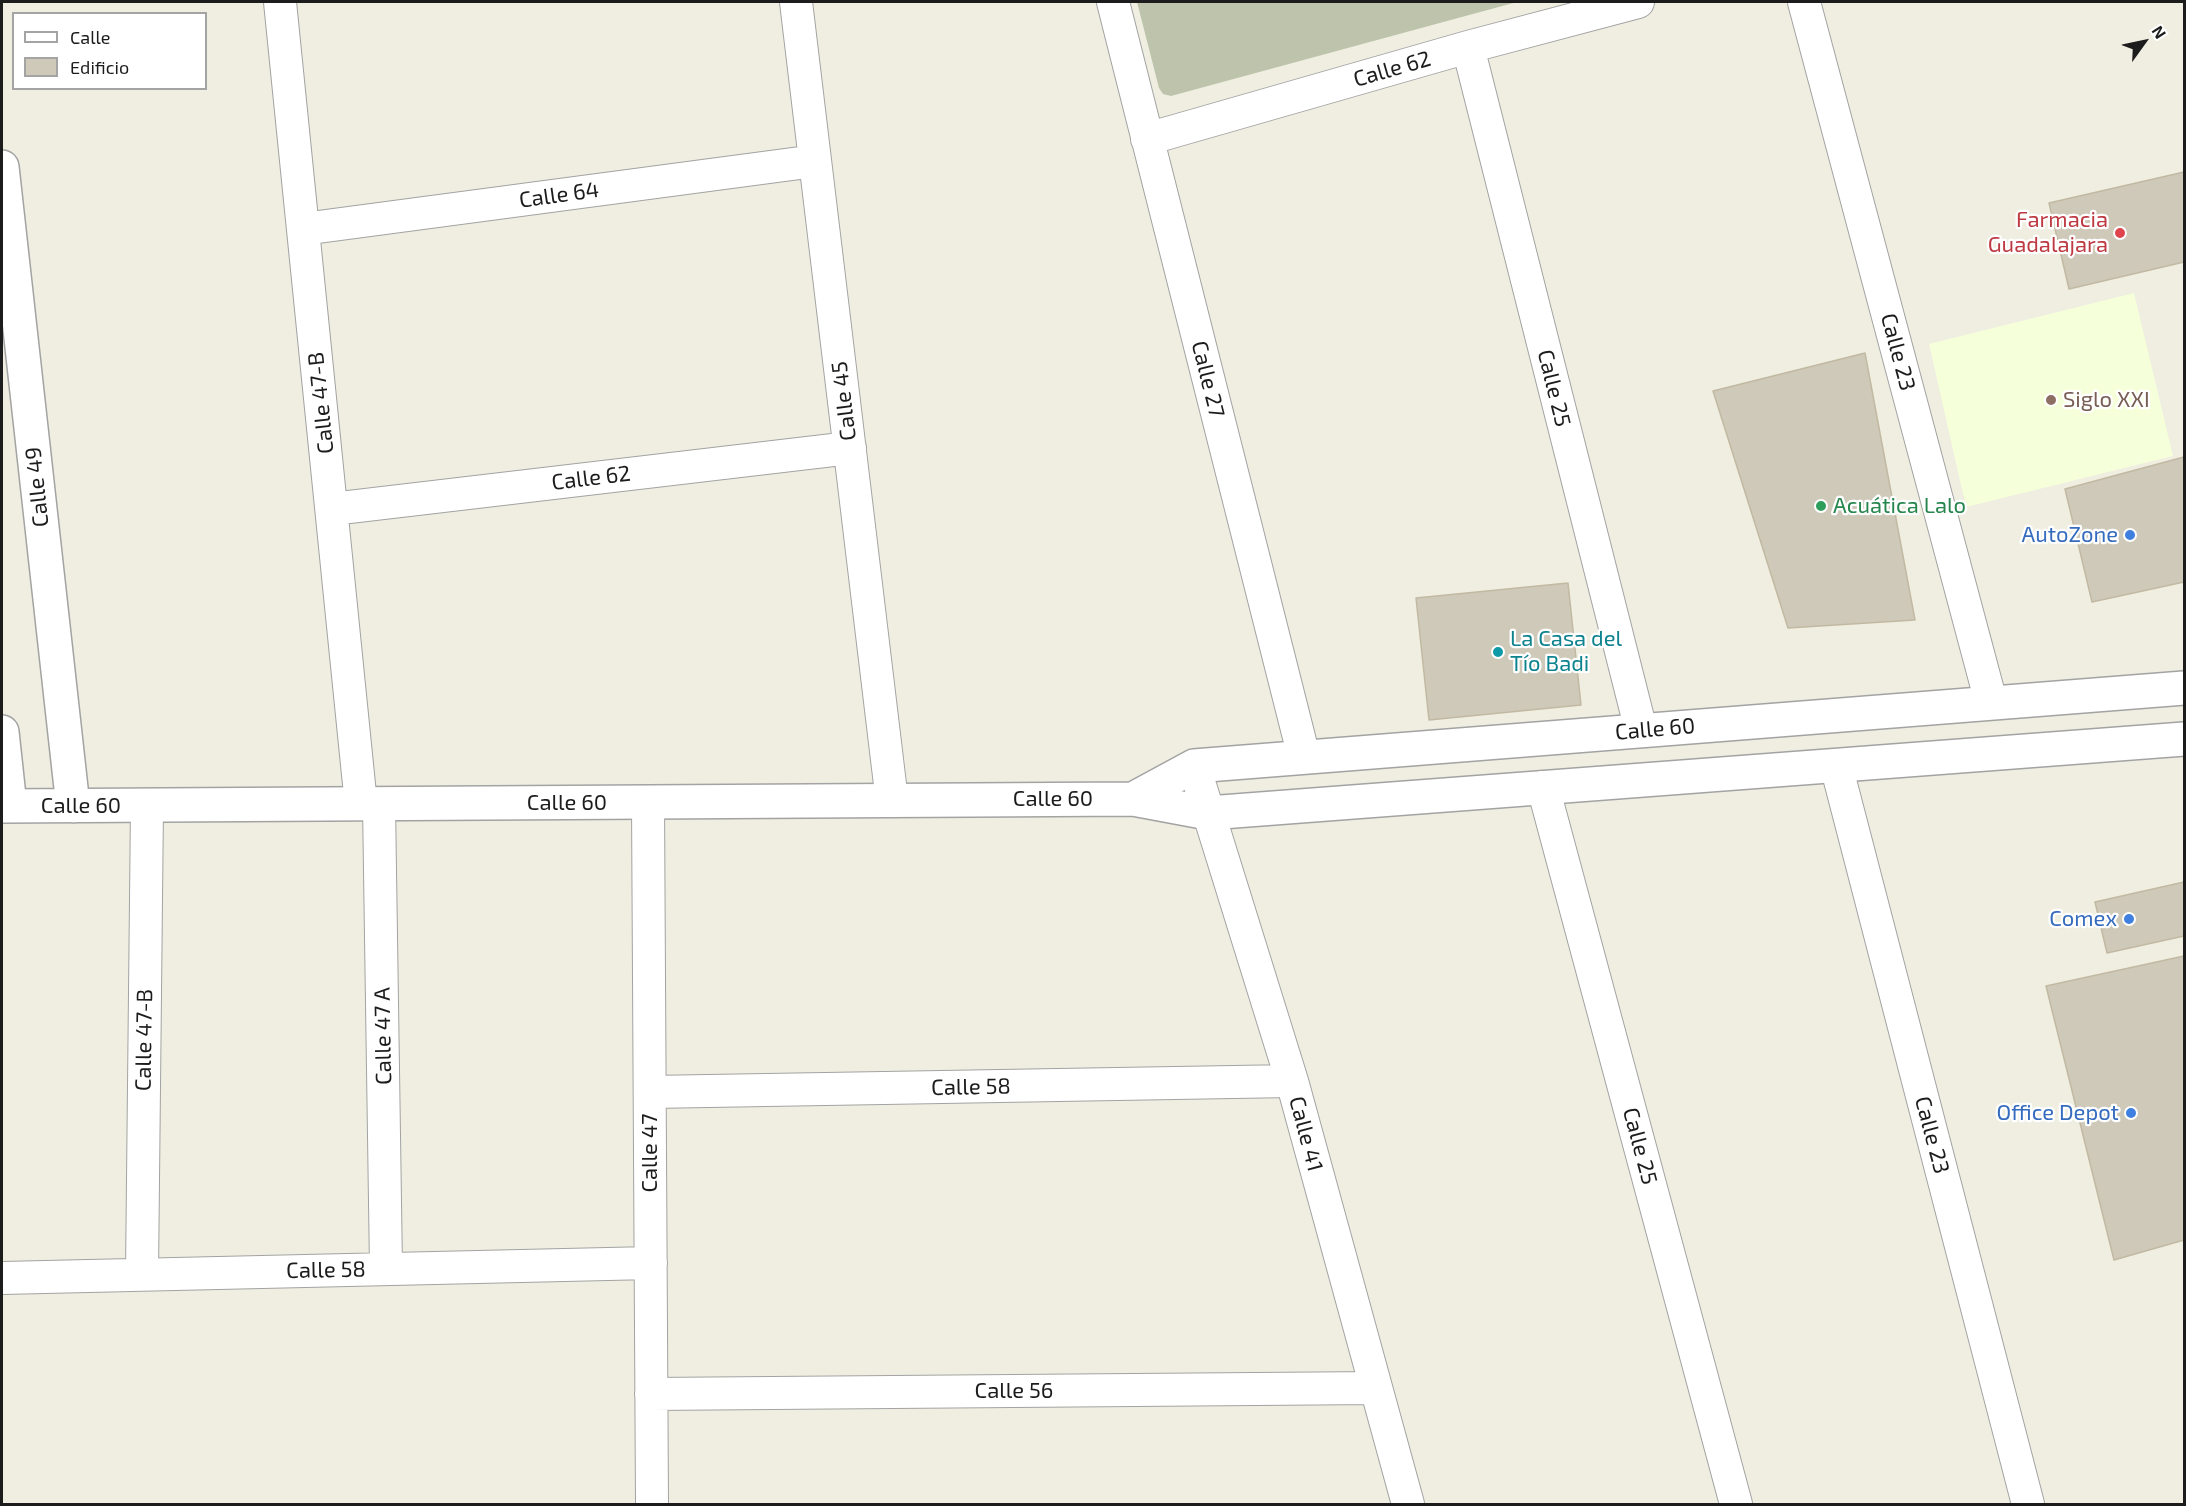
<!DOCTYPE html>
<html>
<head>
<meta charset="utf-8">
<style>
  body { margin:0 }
  #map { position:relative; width:2186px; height:1506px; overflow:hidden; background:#efeee1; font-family:"Exo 2",sans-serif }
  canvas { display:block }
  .frame { position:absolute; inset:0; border:3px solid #1c1c1c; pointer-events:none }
  .legend { position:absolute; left:12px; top:12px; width:195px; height:78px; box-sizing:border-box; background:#fff; border:2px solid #a4a4a4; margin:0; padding:8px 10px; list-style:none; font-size:18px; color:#1c1c1c }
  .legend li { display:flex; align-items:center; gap:12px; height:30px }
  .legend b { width:30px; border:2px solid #a4a4a4 }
  .north { position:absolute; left:2114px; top:12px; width:60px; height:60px; -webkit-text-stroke:4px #fff; paint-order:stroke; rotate:57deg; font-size:16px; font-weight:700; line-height:24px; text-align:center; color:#1c1c1c }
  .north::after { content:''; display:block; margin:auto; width:21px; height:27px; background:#1c1c1c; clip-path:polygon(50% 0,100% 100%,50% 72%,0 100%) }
</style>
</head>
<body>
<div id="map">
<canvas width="2186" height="1506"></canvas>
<div class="frame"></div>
<ul class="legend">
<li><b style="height:8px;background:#fff"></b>Calle</li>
<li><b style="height:16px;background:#cfc9ba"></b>Edificio</li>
</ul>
<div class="north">N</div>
</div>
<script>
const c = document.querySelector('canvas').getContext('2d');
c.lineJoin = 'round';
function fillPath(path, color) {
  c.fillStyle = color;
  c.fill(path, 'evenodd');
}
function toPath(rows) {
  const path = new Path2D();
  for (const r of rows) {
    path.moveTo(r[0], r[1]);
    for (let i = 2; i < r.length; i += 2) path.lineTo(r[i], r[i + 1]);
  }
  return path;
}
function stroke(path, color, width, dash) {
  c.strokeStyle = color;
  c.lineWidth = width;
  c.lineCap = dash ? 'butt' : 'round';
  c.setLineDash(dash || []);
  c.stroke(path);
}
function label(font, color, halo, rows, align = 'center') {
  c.font = font + ' "Exo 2",sans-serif';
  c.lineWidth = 4.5;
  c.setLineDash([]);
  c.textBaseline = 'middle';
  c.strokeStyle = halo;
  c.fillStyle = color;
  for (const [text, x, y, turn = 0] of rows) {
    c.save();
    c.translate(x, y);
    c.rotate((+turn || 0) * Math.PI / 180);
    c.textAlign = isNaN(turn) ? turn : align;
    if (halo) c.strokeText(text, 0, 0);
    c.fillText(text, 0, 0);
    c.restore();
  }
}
fillPath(toPath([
  [2134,293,2173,456,1966,507,1929,344]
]), '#f5ffd9');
fillPath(toPath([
  [1137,2,1517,2,1171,96,1163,94,1159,88]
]), '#bdc4ab');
const building = toPath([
  [2184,172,2184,262,2069,289,2049,203,2184,172],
  [1865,353,1915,620,1788,628,1713,391,1865,353],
  [2184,457,2184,582,2092,602,2065,489,2184,457],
  [1568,583,1581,705,1429,720,1416,598,1568,583],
  [2184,882,2184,936,2107,953,2095,902,2184,882],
  [2184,956,2184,1240,2114,1260,2046,986,2184,956]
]);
fillPath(building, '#cfc9ba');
stroke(building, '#c2b9a2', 1.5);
const minor = toPath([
  [280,2,361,804],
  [796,2,892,801],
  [1113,2,1304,757],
  [1804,2,1991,702],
  [1468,47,1641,730],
  [1147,139,1468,47,1638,2],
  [303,229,815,161],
  [332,509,850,448],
  [1836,765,2028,1504],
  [1194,766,1292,1081,1408,1504],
  [1543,787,1736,1504],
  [648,802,652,1504],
  [379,804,386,1268],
  [650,1092,1292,1081],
  [142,1273,147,806],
  [2,1278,651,1263],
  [651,1394,1376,1388]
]);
const tertiary = toPath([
  [2,167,73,806],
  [2,732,10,806],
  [1133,799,1194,766,2184,688],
  [2,806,1133,799,1208,813,2184,739]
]);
stroke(minor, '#a3a3a3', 34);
stroke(tertiary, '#a3a3a3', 36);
stroke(minor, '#fff', 32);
stroke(tertiary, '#fff', 33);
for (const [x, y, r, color] of [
  [2120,233,6,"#e0444e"],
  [2051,400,6,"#8d6e63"],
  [1821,506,6,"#2e9e5b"],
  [2130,535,6,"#3f7fe0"],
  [1498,652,6,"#0f9aa8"],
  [2129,919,6,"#3f7fe0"],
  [2131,1113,6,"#3f7fe0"]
]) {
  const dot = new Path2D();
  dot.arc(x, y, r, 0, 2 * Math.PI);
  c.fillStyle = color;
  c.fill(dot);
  stroke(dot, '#fff', 2);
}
label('22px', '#1c1c1c', '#fff', [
  ["Calle 62",1392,69,-16],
  ["Calle 64",559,195,-8],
  ["Calle 23",1898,352,75],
  ["Calle 27",1208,379,76],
  ["Calle 25",1554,388,76],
  ["Calle 45",844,401,-97],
  ["Calle 47-B",321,403,-96],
  ["Calle 62",591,478,-7],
  ["Calle 49",37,487,-96],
  ["Calle 60",1655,729,-5],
  ["Calle 60",1053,799],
  ["Calle 60",567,803],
  ["Calle 60",81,806],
  ["Calle 47 A",383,1036,-91],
  ["Calle 47-B",144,1040,-89],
  ["Calle 58",971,1087,-1],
  ["Calle 41",1306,1134,75],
  ["Calle 23",1932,1135,75],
  ["Calle 25",1640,1146,75],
  ["Calle 47",650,1153,-90],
  ["Calle 58",326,1270,-1],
  ["Calle 56",1014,1391]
]);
label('22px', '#be3a42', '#fff', [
  ["Farmacia",2108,220],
  ["Guadalajara",2108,245]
], 'right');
label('22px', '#785e54', '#fff', [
  ["Siglo XXI",2063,400]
], 'left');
label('22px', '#27864d', '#fff', [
  ["Acuática Lalo",1833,506]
], 'left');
label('22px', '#366cbe', '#fff', [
  ["AutoZone",2118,535],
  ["Comex",2117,919],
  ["Office Depot",2119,1113]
], 'right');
label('22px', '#0d838f', '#fff', [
  ["La Casa del",1510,639],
  ["Tío Badi",1510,664]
], 'left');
</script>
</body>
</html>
